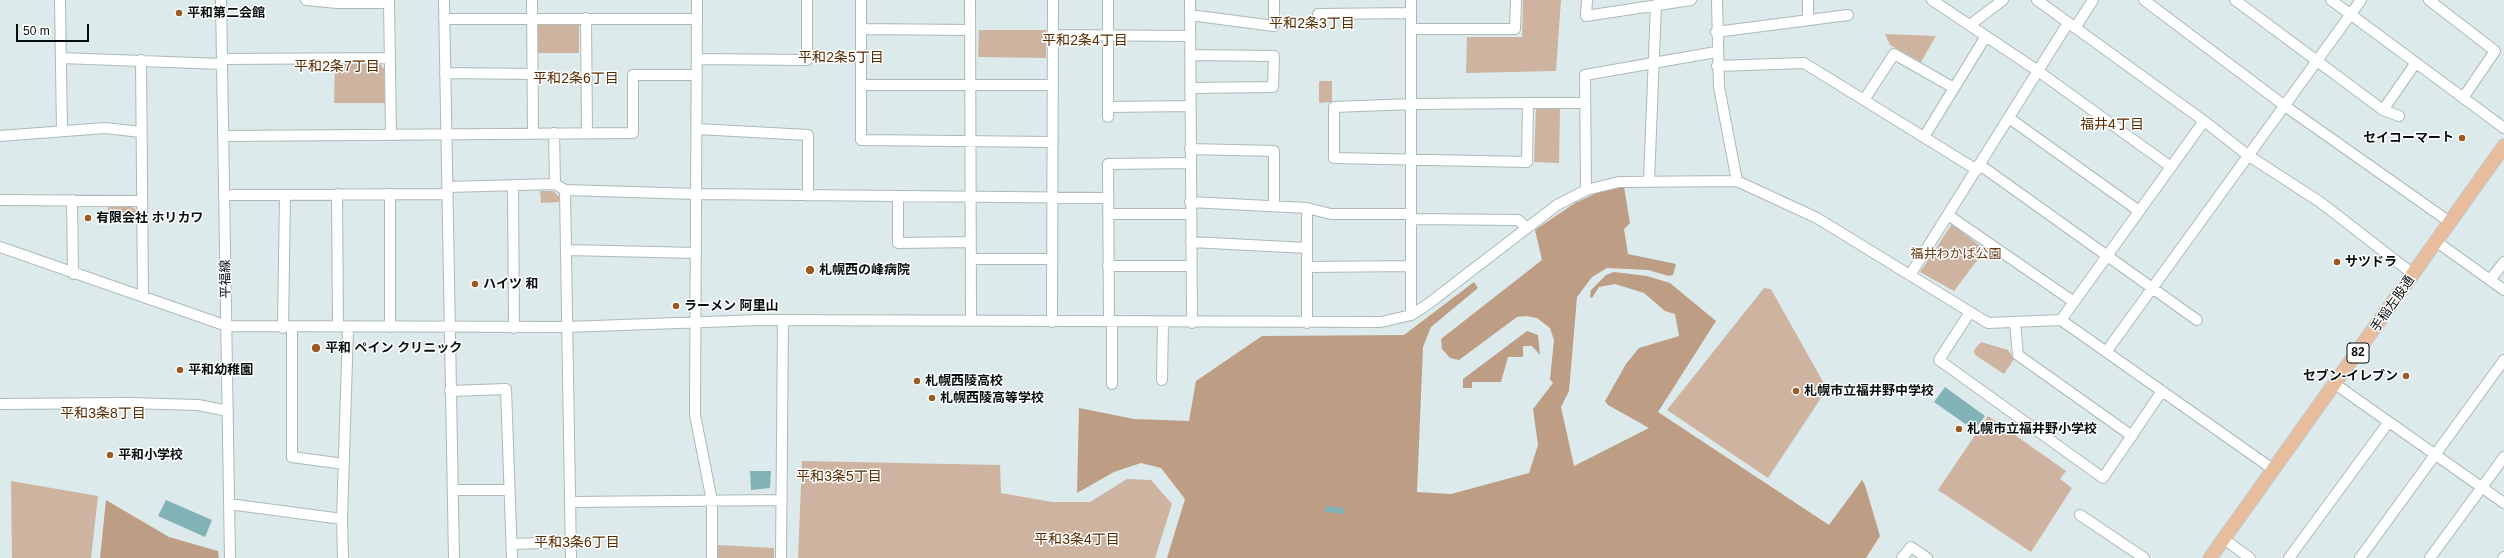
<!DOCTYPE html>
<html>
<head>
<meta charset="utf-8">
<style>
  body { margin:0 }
  #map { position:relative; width:2504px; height:558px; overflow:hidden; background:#dceaeb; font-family:Arial,sans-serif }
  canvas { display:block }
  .scale { position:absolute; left:16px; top:24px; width:73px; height:18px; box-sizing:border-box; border:2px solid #080d0d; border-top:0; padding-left:5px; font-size:12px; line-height:14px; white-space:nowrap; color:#080d0d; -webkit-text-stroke:3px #fff; paint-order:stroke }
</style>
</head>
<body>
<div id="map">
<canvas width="2504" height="558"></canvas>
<div class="scale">50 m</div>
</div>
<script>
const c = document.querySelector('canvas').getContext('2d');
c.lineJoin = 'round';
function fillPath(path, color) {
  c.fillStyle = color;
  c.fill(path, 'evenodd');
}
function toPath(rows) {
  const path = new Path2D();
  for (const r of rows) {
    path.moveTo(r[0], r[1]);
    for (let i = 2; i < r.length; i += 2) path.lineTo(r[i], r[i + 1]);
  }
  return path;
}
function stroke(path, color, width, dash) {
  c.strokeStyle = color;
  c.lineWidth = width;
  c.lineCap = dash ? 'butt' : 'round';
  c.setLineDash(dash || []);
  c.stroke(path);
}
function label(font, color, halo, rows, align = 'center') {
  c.font = font + ' Arial,"Noto Sans JP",sans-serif';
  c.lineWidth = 3;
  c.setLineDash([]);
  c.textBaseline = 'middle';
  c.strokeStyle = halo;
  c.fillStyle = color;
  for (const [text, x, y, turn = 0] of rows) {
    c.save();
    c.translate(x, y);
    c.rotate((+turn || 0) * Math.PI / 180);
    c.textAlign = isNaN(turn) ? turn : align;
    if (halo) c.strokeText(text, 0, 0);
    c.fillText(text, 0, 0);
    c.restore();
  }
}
fillPath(toPath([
  [1523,0,1561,0,1556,71,1466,73,1467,37,1522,37],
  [537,25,579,25,579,53,537,53],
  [979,30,1046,30,1046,58,978,57],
  [1885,34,1936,36,1921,62,1890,45],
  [335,64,380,64,384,69,385,103,334,103],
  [1319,81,1332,81,1332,102,1319,103],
  [1536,108,1560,109,1559,163,1534,162],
  [540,191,553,191,560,197,559,202,541,203],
  [108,207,132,207,136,210,136,222,108,222],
  [1952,224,1985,250,1954,291,1920,272],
  [1764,288,1771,289,1827,389,1768,478,1667,410],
  [1981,342,2008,350,2014,359,2004,374,1975,355,1974,350],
  [1988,416,2066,471,2060,479,2072,488,2031,552,1938,490],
  [802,461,1000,465,1001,493,1052,502,1090,502,1127,479,1151,480,1172,504,1155,558,798,558],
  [11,481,98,496,91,558,12,558],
  [718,545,774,548,774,558,717,558]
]), '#ceb3a0');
fillPath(toPath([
  [1624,187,1630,223,1624,229,1628,254,1676,264,1673,275,1669,276,1648,270,1607,268,1592,277,1577,297,1569,391,1561,407,1574,466,1649,428,1608,405,1605,401,1626,364,1639,348,1679,336,1675,314,1665,311,1644,293,1615,284,1599,287,1592,298,1590,297,1591,290,1606,275,1614,272,1647,276,1670,283,1716,321,1658,412,1829,525,1862,480,1865,485,1880,536,1866,558,1167,558,1185,499,1161,468,1141,463,1114,472,1077,493,1079,408,1134,419,1189,421,1196,381,1262,336,1404,335,1474,282,1478,288,1431,327,1423,347,1417,492,1451,494,1529,473,1538,445,1533,409,1553,383,1550,379,1554,340,1550,328,1537,318,1526,316,1517,317,1459,360,1450,358,1442,349,1441,339,1542,260,1535,230,1575,203,1601,191],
  [1527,331,1538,335,1540,355,1532,346,1523,346,1523,357,1508,357,1501,382,1472,382,1472,388,1463,388,1463,379],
  [106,500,169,537,218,551,219,558,100,558]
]), '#be9d85');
fillPath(toPath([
  [1945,387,1985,416,1974,430,1934,402],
  [750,471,771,471,770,488,751,490],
  [166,500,212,520,205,537,158,516],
  [1326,506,1345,508,1344,514,1325,512]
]), '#81b2b6');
const minor = toPath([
  [60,0,62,131],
  [221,0,230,558],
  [306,0,337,3,389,3],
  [389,0,391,135],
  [444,0,454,558],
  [532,0,533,134],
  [697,0,695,415,712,501,712,558],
  [861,0,861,140,1051,142],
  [970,0,971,321],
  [1108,0,1108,117],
  [1190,0,1192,323],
  [1411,0,1411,315],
  [1587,0,1586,16,1691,0],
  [1717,0,1719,87,1737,181],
  [1808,0,1808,20],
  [1932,0,2038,71,2171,167],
  [2037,0,2204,121,2249,156,2320,202,2413,274],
  [2144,0,2285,106,2451,223],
  [2235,0,2383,110,2399,116],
  [2331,0,2504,128],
  [2429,0,2495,51,2463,98],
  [1318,14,1411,13],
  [1190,15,1274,26,1274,0],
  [586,18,587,133],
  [444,19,697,19],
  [1970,25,2003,0],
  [2075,28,2093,0],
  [861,29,970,30],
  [1411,29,1515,29,1516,0],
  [1716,32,1848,15],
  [1053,35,1190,36],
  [61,58,222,64],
  [222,59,390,58],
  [697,59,807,60,807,0],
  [141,60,143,296],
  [1717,66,1804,63,1977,170],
  [445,73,533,74],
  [861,85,1053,85],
  [1190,88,1273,87,1274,56,1190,55],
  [1864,100,1894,54,1954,88],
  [1528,103,1527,162,1334,158,1334,107,1413,104,1528,103,1585,103],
  [1108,107,1189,106],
  [2383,110,2415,64],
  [2009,118,2139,211],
  [697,129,808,135,808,196],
  [554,133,555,184],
  [0,136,105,128,141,132],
  [224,136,633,133,633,75,697,75],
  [1924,137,1986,36],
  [1190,149,1274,151,1274,205],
  [1980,165,2197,320],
  [1649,181,1656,5],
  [513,186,514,328],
  [448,187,555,184,565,190,696,194,1108,198],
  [565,190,571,558],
  [1586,190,1585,75,1716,52],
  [337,194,338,327],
  [390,194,390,327],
  [225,195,448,194],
  [898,197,898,243,971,242],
  [0,200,141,201],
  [72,200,73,274],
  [1190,202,1307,208,1331,214,1411,214],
  [1108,214,1190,214],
  [1948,215,2074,302],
  [1411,219,1518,220,1527,228],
  [1191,242,1307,248],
  [2437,242,2504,290],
  [0,247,227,326,567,327,760,320,1381,322,1411,315,1428,304,1557,205,1586,190,1619,182,1737,181,1817,218,1988,323,2061,320,2274,470],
  [567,250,696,253],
  [971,259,1052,259],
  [1108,266,1190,266],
  [1307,267,1411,266],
  [1910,275,2068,23],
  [2490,280,2504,262],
  [1970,312,1939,360,2103,478,2162,391],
  [2061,320,2204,121],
  [1052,322,1053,0],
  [1109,322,1108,164,1190,163],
  [2015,322,2018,355,2132,436],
  [1307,323,1307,208],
  [283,328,285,195],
  [292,328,292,457,344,464],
  [2106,352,2361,0],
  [1162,380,1163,322],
  [1112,384,1112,322],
  [2335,384,2504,503],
  [450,391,506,389,512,558],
  [0,404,128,403,198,405,228,411],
  [453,490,508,490],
  [571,502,782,500],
  [229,504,342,519],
  [2080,515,2144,558],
  [2224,539,2250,558],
  [512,544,571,542],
  [343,558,342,519,348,328],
  [781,558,783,320],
  [1902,558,1911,547,1927,558],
  [2289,558,2388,423],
  [2360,558,2504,360],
  [2430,558,2504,457],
  [2503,558,2504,557]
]);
const major = toPath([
  [2210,558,2504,146]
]);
stroke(minor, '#acb9ba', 12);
stroke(major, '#c4c5c5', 15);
stroke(minor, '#fff', 10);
stroke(major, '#e8bd9d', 13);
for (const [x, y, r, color] of [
  [179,13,4,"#9b5a24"],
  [2462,138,4,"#9b5a24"],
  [88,218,4,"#9b5a24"],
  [2337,262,4,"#9b5a24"],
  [810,270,5,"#9b5a24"],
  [475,284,4,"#9b5a24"],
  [676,306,4,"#9b5a24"],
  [316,348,5,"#9b5a24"],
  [180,370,4,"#9b5a24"],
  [2406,376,4,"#9b5a24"],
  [917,381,4,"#9b5a24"],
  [1796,391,4,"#9b5a24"],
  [932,398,4,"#9b5a24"],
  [1959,429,4,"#9b5a24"],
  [110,455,4,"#9b5a24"]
]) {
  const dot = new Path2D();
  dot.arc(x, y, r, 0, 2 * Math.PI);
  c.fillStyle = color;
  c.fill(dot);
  stroke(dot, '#fff', 1.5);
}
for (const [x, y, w] of [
  [2358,353,22]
]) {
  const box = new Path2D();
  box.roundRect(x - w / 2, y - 10, w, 20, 3);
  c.fillStyle = '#fff';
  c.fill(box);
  stroke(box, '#080d0d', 1);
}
label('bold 12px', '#080d0d', null, [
  ["82",2358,353]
]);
label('bold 13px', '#080d0d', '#fff', [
  ["平和第二会館",187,13],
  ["セイコーマート",2454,138,"right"],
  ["有限会社 ホリカワ",96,218],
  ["サツドラ",2345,262],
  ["札幌西の峰病院",819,270],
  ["ハイツ 和",483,284],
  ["ラーメン 阿里山",684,306],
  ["平和 ペイン クリニック",325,348],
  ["平和幼稚園",188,370],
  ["セブン-イレブン",2398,376,"right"],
  ["札幌西陵高校",925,381],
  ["札幌市立福井野中学校",1804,391],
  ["札幌西陵高等学校",940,398],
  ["札幌市立福井野小学校",1967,429],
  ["平和小学校",118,455]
], 'left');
label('13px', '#673a13', '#fff', [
  ["福井わかば公園",1956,254]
]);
label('13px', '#080d0d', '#fff', [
  ["平福線",226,279,-91],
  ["手稲左股通",2393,304,-55]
]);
label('14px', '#562b02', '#fff', [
  ["平和2条3丁目",1312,24],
  ["平和2条4丁目",1085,41],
  ["平和2条5丁目",841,58],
  ["平和2条7丁目",337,67],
  ["平和2条6丁目",576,79],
  ["福井4丁目",2112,125],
  ["平和3条8丁目",103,414],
  ["平和3条5丁目",839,477],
  ["平和3条4丁目",1077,540],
  ["平和3条6丁目",577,543]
]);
</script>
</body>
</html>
